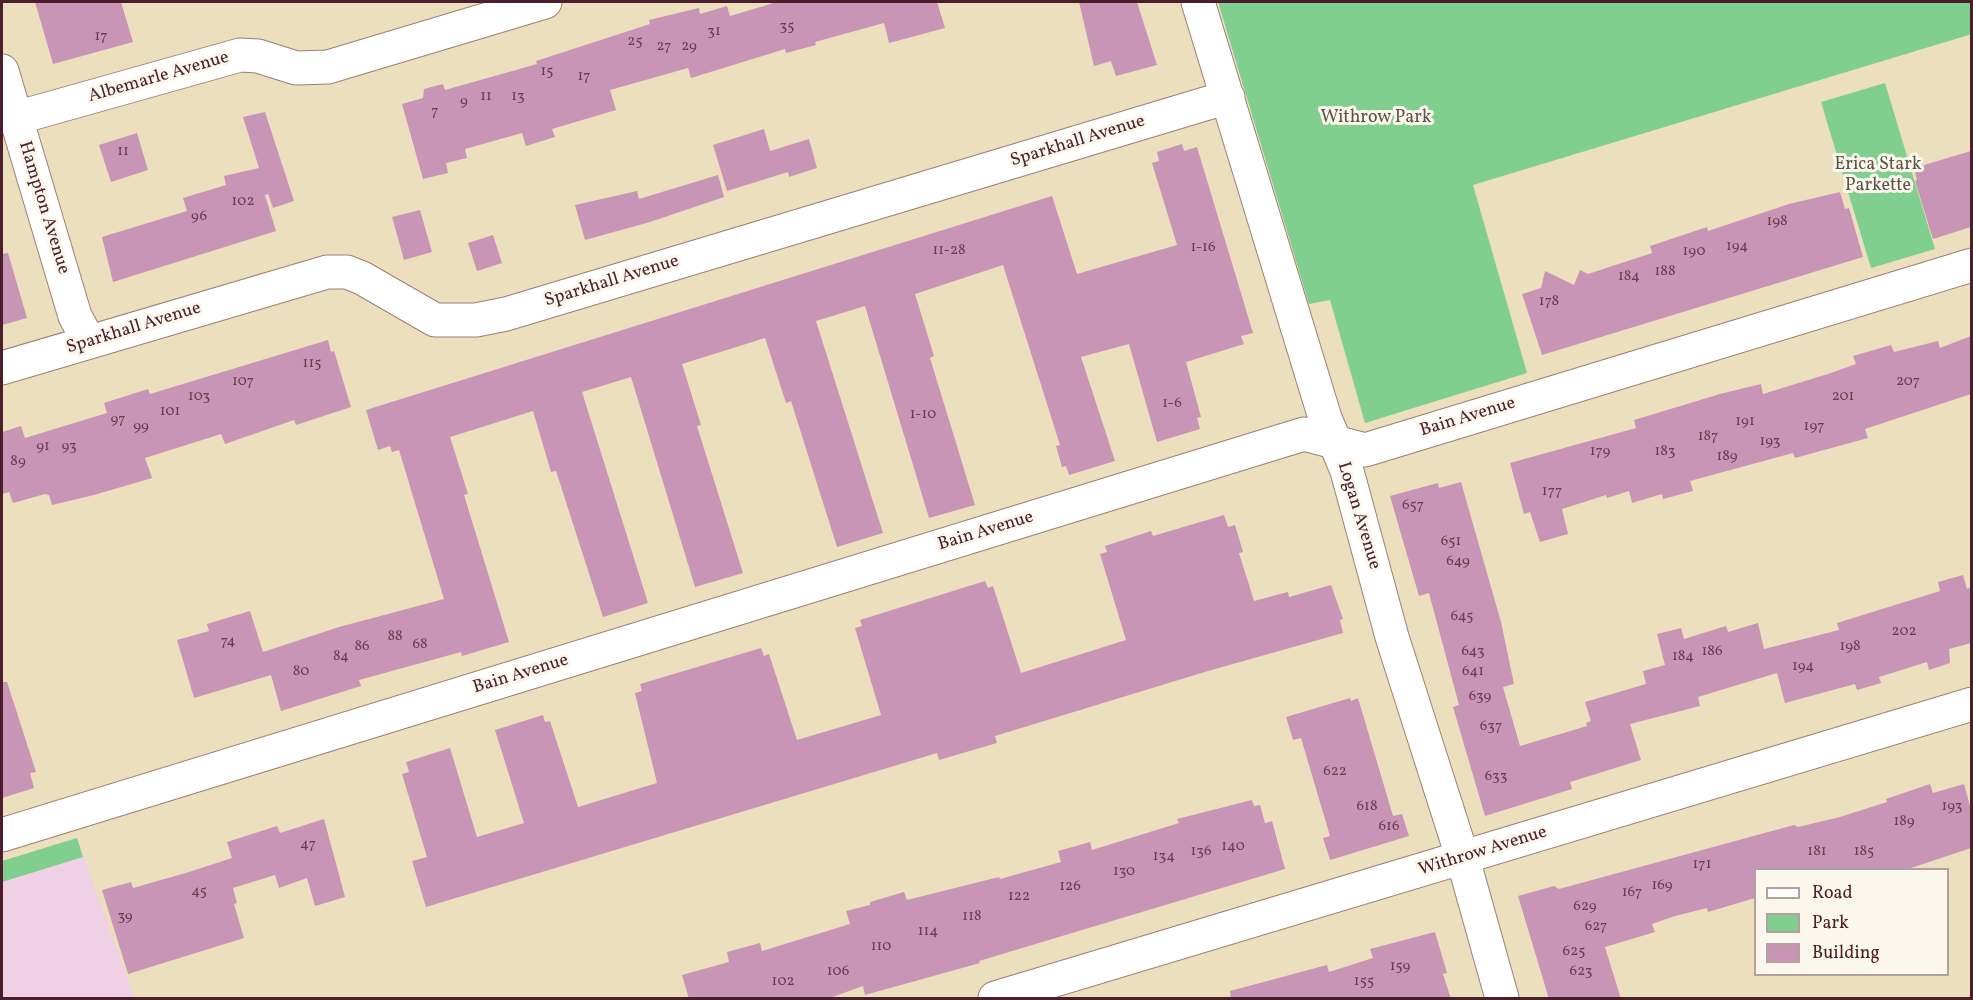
<!DOCTYPE html>
<html>
<head>
<meta charset="utf-8">
<style>
  body { margin:0 }
  #map { position:relative; width:1973px; height:1000px; overflow:hidden; background:#ecdfbd; font-family:Vollkorn,serif }
  canvas { display:block }
  .frame { position:absolute; inset:0; border:3px solid #4a1f2b; pointer-events:none }
  .legend { position:absolute; left:1754px; top:868px; width:195px; height:108px; box-sizing:border-box; background:#fbf7ec; border:2px solid #b4a19f; margin:0; padding:8px 10px; list-style:none; font-size:18px; color:#4a1f2b }
  .legend li { display:flex; align-items:center; gap:12px; height:30px }
  .legend b { width:30px; border:2px solid #b4a19f }
</style>
</head>
<body>
<div id="map">
<canvas width="1973" height="1000"></canvas>
<div class="frame"></div>
<ul class="legend">
<li><b style="height:8px;background:#fff"></b>Road</li>
<li><b style="height:16px;background:#81cf8e"></b>Park</li>
<li><b style="height:16px;background:#c995b6"></b>Building</li>
</ul>
</div>
<script>
const c = document.querySelector('canvas').getContext('2d');
c.lineJoin = 'round';
function fillPath(path, color) {
  c.fillStyle = color;
  c.fill(path, 'evenodd');
}
function toPath(rows) {
  const path = new Path2D();
  for (const r of rows) {
    path.moveTo(r[0], r[1]);
    for (let i = 2; i < r.length; i += 2) path.lineTo(r[i], r[i + 1]);
  }
  return path;
}
function stroke(path, color, width, dash) {
  c.strokeStyle = color;
  c.lineWidth = width;
  c.lineCap = dash ? 'butt' : 'round';
  c.setLineDash(dash || []);
  c.stroke(path);
}
function label(font, color, halo, rows, align = 'center') {
  c.font = font + ' Vollkorn,serif';
  c.lineWidth = 6;
  c.setLineDash([]);
  c.textBaseline = 'middle';
  c.strokeStyle = halo;
  c.fillStyle = color;
  for (const [text, x, y, turn = 0] of rows) {
    c.save();
    c.translate(x, y);
    c.rotate((+turn || 0) * Math.PI / 180);
    c.textAlign = isNaN(turn) ? turn : align;
    if (halo) c.strokeText(text, 0, 0);
    c.fillText(text, 0, 0);
    c.restore();
  }
}
fillPath(toPath([
  [77,838,134,998,2,998,2,861]
]), '#f0d0e5');
fillPath(toPath([
  [1218,2,1971,2,1972,34,1473,185,1527,373,1365,423,1330,300,1309,304],
  [1885,83,1935,249,1871,268,1821,102],
  [77,838,83,857,2,882,2,861]
]), '#81cf8e');
fillPath(toPath([
  [35,2,121,2,133,42,53,64],
  [777,2,937,2,945,28,889,43,884,23,815,42,816,45,786,53,785,49,691,78,688,68,610,90,616,110,552,129,555,137,526,146,522,133,465,149,467,158,446,163,448,173,423,179,402,104,423,98,424,89,443,84,445,90,537,64,536,61,650,24,649,20,699,8,700,14,727,6,730,16],
  [1079,2,1137,2,1157,65,1116,76,1111,61,1094,66],
  [265,112,294,201,273,208,268,194,265,195,276,231,113,282,102,237,187,211,183,198,226,185,224,176,259,168,243,117],
  [764,129,770,151,809,139,817,168,789,177,788,172,727,191,713,145],
  [137,133,148,170,111,182,99,145],
  [1182,144,1184,151,1197,147,1253,333,1241,336,1244,344,1186,362,1201,417,1197,418,1200,429,1157,442,1129,344,1081,357,1115,461,1069,475,1066,466,1062,467,1056,446,1060,445,1003,265,915,294,934,356,930,358,975,505,929,518,865,306,816,321,883,533,837,547,791,401,786,403,765,338,682,364,701,425,697,426,743,573,695,587,631,377,582,392,648,603,603,617,556,471,551,472,533,411,450,437,468,494,464,495,509,642,462,656,461,652,359,680,361,686,281,711,271,675,194,698,177,640,209,631,207,624,250,611,263,652,339,627,444,599,399,450,392,452,390,446,378,450,366,410,1052,196,1077,274,1177,245,1152,163,1159,161,1157,152],
  [1971,151,1971,227,1933,239,1915,181,1917,180,1914,168],
  [718,175,724,197,650,222,585,240,575,205,637,191,639,199],
  [1840,192,1845,209,1849,208,1863,257,1542,355,1522,294,1541,288,1545,271,1574,285,1580,270,1588,274,1652,253,1650,246,1707,227,1708,231,1789,204],
  [420,210,432,252,404,260,392,217],
  [493,235,502,263,477,271,468,243],
  [8,253,27,318,2,325,2,254],
  [1971,336,1971,394,1865,429,1868,438,1795,458,1793,453,1690,481,1693,491,1663,499,1662,494,1632,503,1629,491,1607,498,1606,495,1562,509,1568,534,1540,542,1530,512,1524,514,1510,463,1636,428,1634,420,1720,394,1761,384,1763,394,1831,373,1856,364,1853,356,1891,345,1894,352,1938,341,1940,348],
  [328,340,331,352,334,351,351,407,296,425,294,420,225,444,221,434,145,458,152,478,94,495,52,505,49,495,45,494,13,503,9,492,2,494,2,432,21,426,25,438,107,413,104,403,148,389,150,394],
  [1461,482,1501,622,1514,684,1503,687,1520,746,1587,726,1586,723,1591,721,1585,702,1646,684,1643,671,1665,665,1657,634,1681,628,1684,639,1726,626,1728,632,1758,623,1764,649,1839,630,1837,623,1940,591,1938,582,1963,575,1967,589,1971,587,1971,643,1949,649,1950,663,1929,670,1927,662,1879,677,1881,683,1857,690,1855,684,1785,703,1777,673,1698,697,1700,706,1630,724,1641,760,1570,782,1572,789,1485,816,1453,707,1459,705,1429,593,1419,596,1390,496,1438,483,1439,488],
  [1224,515,1228,527,1235,525,1243,552,1239,553,1254,601,1288,592,1289,597,1331,585,1343,619,1340,620,1343,633,1208,671,995,736,997,743,939,760,937,753,426,907,412,861,427,857,402,774,409,772,406,762,450,748,477,837,524,823,495,730,543,715,545,722,550,721,578,807,657,783,635,693,642,691,640,684,761,648,764,656,769,654,797,740,881,715,855,628,862,626,860,620,985,581,988,588,993,586,1021,673,1126,640,1100,554,1107,552,1105,546,1151,531,1153,536],
  [2,682,7,682,36,772,30,773,34,788,2,798],
  [1350,698,1351,701,1358,698,1393,816,1402,814,1409,836,1330,860,1323,838,1330,836,1301,738,1293,740,1286,717],
  [1930,784,1933,793,1964,784,1971,810,1971,848,1905,870,1755,870,1755,898,1708,912,1707,908,1675,916,1652,924,1655,932,1605,947,1621,999,1549,999,1518,896,1554,886,1559,889,1794,825,1798,827,1840,817,1887,802,1886,799],
  [1252,800,1254,806,1260,805,1265,823,1272,821,1285,869,979,961,980,963,865,995,863,986,827,999,689,999,682,975,729,962,727,952,760,943,762,951,850,924,846,911,870,905,870,902,904,892,907,900,999,877,1000,879,1061,862,1058,851,1090,842,1092,850,1179,823,1177,819],
  [324,819,345,897,315,906,307,878,279,888,275,875,233,888,237,903,234,904,244,938,128,974,102,890,131,882,133,888,189,872,232,858,227,842,277,826,280,833],
  [1435,932,1447,973,1443,974,1451,999,1231,999,1230,991,1327,965,1329,972,1373,958,1370,949]
]), '#c995b6');
const minor = toPath([
  [1198,2,1325,418,1347,471,1392,637,1463,859,1502,998],
  [2,71,75,316,89,342],
  [16,118,240,55,258,56,296,68,328,67,545,2],
  [2,368,327,272,347,272,362,278,435,320,476,320,506,314,1228,97],
  [2,835,1304,434,1365,450,1972,265],
  [995,998,1972,704]
]);
stroke(minor, '#9b7f74', 35);
stroke(minor, '#fff', 33);
label('15px', '#6a3c4e', null, [
  ["35",787,27],
  ["31",714,32],
  ["17",101,37],
  ["25",635,42],
  ["27",664,47],
  ["29",689,47],
  ["15",547,72],
  ["17",584,77],
  ["11",486,97],
  ["13",518,97],
  ["9",464,102],
  ["7",435,112],
  ["11",123,152],
  ["102",243,202],
  ["96",199,217],
  ["198",1777,222],
  ["194",1737,247],
  ["1-16",1203,248],
  ["11-28",949,251],
  ["190",1694,252],
  ["188",1665,272],
  ["184",1629,277],
  ["178",1549,302],
  ["115",312,364],
  ["107",243,382],
  ["207",1908,382],
  ["103",199,397],
  ["201",1843,397],
  ["1-6",1172,404],
  ["101",170,412],
  ["1-10",923,415],
  ["97",118,420],
  ["191",1745,422],
  ["99",141,427],
  ["197",1814,427],
  ["187",1708,437],
  ["193",1770,442],
  ["91",43,447],
  ["93",69,447],
  ["179",1600,452],
  ["183",1665,452],
  ["189",1727,457],
  ["89",18,462],
  ["177",1552,492],
  ["657",1413,506],
  ["651",1451,542],
  ["649",1458,562],
  ["645",1462,617],
  ["202",1904,632],
  ["88",395,637],
  ["74",228,642],
  ["68",420,645],
  ["86",362,647],
  ["198",1850,647],
  ["643",1473,652],
  ["186",1712,652],
  ["84",341,657],
  ["184",1683,657],
  ["194",1803,667],
  ["80",301,672],
  ["641",1473,672],
  ["639",1480,697],
  ["637",1491,727],
  ["622",1335,772],
  ["633",1496,777],
  ["618",1367,807],
  ["193",1952,807],
  ["189",1904,822],
  ["616",1389,827],
  ["47",308,845],
  ["140",1233,847],
  ["136",1201,852],
  ["181",1817,852],
  ["185",1864,852],
  ["134",1164,857],
  ["171",1702,865],
  ["130",1124,872],
  ["169",1662,886],
  ["126",1070,887],
  ["45",199,892],
  ["167",1632,893],
  ["122",1019,897],
  ["629",1585,907],
  ["39",125,917],
  ["118",972,917],
  ["627",1596,927],
  ["114",928,932],
  ["110",881,947],
  ["625",1574,952],
  ["159",1400,967],
  ["106",838,972],
  ["623",1581,972],
  ["102",783,982],
  ["155",1364,982]
]);
label('18px', '#4a1f2b', '#fbf7ec', [
  ["Albemarle Avenue",159,78,-16],
  ["Sparkhall Avenue",1078,142,-17],
  ["Hampton Avenue",43,208,73],
  ["Sparkhall Avenue",612,282,-17],
  ["Sparkhall Avenue",134,329,-17],
  ["Bain Avenue",1468,418,-17],
  ["Logan Avenue",1358,516,73],
  ["Bain Avenue",986,532,-17],
  ["Bain Avenue",521,675,-17],
  ["Withrow Avenue",1483,852,-17]
]);
label('18px', '#5a5449', '#fbf7ec', [
  ["Withrow Park",1376,119],
  ["Erica Stark",1878,166],
  ["Parkette",1878,187]
]);
</script>
</body>
</html>
